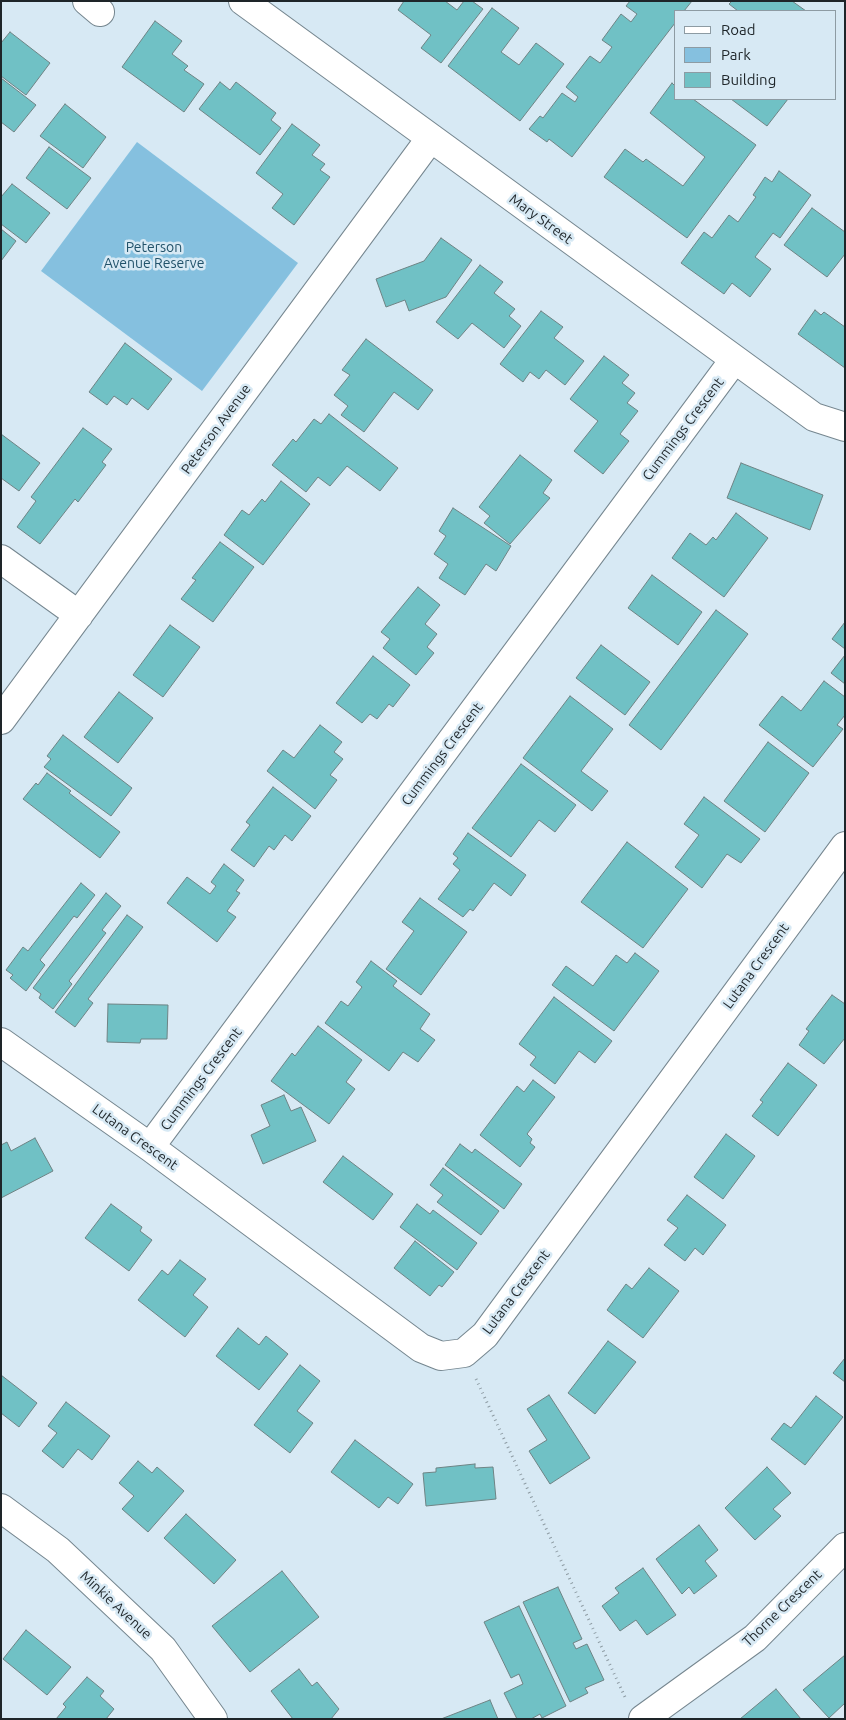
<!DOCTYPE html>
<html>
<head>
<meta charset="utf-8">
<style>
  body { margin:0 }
  #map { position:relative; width:846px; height:1720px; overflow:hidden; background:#d7e9f4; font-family:Ubuntu,sans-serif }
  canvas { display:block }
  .frame { position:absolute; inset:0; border:2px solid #1e2529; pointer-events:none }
  .legend { position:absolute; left:674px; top:10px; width:162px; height:90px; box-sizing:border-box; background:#d7e9f4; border:1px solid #8d9ba3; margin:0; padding:6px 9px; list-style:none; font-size:15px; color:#1e2529 }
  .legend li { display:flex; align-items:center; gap:10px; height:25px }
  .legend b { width:25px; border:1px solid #8d9ba3 }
</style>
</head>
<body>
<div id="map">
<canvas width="846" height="1720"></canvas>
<div class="frame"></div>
<ul class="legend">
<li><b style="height:6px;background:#fff"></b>Road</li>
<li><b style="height:14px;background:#85c0df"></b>Park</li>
<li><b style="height:14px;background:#70c1c5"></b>Building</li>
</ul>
</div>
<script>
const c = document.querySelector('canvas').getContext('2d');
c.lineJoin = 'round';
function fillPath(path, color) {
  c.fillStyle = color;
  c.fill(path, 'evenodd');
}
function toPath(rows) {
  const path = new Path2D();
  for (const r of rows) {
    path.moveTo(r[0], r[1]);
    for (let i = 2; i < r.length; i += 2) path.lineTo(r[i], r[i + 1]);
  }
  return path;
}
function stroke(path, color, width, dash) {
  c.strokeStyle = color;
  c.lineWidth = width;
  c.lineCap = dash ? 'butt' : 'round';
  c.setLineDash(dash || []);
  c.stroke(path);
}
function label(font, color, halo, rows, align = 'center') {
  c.font = font + ' Ubuntu,sans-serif';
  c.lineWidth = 5;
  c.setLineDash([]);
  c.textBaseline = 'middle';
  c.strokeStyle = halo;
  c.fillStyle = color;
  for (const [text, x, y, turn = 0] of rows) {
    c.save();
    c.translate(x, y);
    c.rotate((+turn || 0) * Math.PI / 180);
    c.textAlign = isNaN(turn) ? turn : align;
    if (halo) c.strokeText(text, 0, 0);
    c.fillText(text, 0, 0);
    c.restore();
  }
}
fillPath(toPath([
  [137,142,298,263,202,391,41,271]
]), '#85c0df');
const building = toPath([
  [404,1,445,1,457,10,464,1,472,1,483,9,441,63,421,48,431,35,398,10,404,1],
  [630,1,692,1,684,11,675,11,675,23,572,157,549,139,547,142,529,129,540,116,543,118,562,93,575,102,578,97,566,87,590,56,600,63,612,47,602,40,621,14,631,22,637,14,626,6,630,1],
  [732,1,792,1,806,11,738,11,729,4,732,1],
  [492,8,519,28,501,52,519,65,536,43,564,64,520,121,448,66,492,8],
  [155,21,182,41,172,54,188,66,184,70,204,84,184,112,122,67,155,21],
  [10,32,50,63,26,95,1,76,1,43,10,32],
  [1,78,36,105,14,132,1,122,1,78],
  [220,82,230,90,236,82,276,113,271,120,281,128,260,155,199,109,220,82],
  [672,83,675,86,675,99,693,99,756,145,687,238,604,177,625,149,643,162,646,159,683,186,705,157,650,113,672,83],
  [731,99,788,99,767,126,731,99],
  [65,104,106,137,83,168,40,136,65,104],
  [292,124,320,145,312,155,325,164,320,170,330,177,294,225,272,208,283,194,256,173,292,124],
  [49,147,91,178,67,209,26,178,49,147],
  [779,171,811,195,780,238,773,233,755,257,771,269,750,297,732,283,724,294,681,263,704,232,712,238,729,215,738,222,756,197,753,195,765,177,772,182,779,171],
  [12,184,50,213,26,243,1,224,1,197,12,184],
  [812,208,845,232,845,254,827,277,784,245,812,208],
  [1,229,16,241,1,261,1,229],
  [441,238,472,260,446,297,409,311,405,300,386,307,376,279,424,261,441,238],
  [480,265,503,282,494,293,515,309,509,316,521,326,504,348,472,323,458,339,436,322,480,265],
  [815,310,821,315,824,312,845,327,845,368,798,334,815,310],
  [541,311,563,327,554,338,584,361,565,385,546,370,539,379,530,372,523,382,500,364,541,311],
  [366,339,433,390,418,410,394,392,364,432,341,415,348,406,334,395,350,375,342,370,366,339],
  [125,343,172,379,148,410,132,398,127,405,114,396,107,405,89,392,125,343],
  [604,356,629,375,622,383,635,393,627,403,638,411,620,434,629,441,603,474,574,451,598,421,570,399,604,356],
  [329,414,398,468,380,491,347,466,330,486,318,477,306,492,272,465,293,439,296,442,314,419,321,424,329,414],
  [83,428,112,449,102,462,106,465,78,502,75,499,40,544,17,527,36,501,31,497,83,428],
  [1,434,40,463,19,491,1,478,1,434],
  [520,455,552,480,543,493,550,498,510,544,484,523,490,516,479,507,520,455],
  [741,463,823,495,810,530,727,498,741,463],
  [281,481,310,504,263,565,224,535,242,510,249,515,262,499,265,502,281,481],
  [453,508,511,546,496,571,486,564,465,595,439,578,448,564,434,554,446,536,439,531,453,508],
  [736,513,768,538,724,597,672,558,690,533,706,545,713,537,716,540,736,513],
  [220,542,254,567,213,622,181,599,196,580,192,578,220,542],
  [652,575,702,612,678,645,628,608,652,575],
  [418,587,440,605,425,624,437,634,427,647,434,653,416,675,383,648,390,639,381,632,418,587],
  [716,610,748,634,661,750,629,725,716,610],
  [845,622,845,649,832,639,845,622],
  [170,625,200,647,163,697,133,675,170,625],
  [601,645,650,682,625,715,576,678,601,645],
  [845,655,845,684,831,673,845,655],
  [373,656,410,685,393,707,389,704,377,719,370,714,362,723,336,703,373,656],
  [824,681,845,697,845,715,837,725,843,729,813,767,759,725,782,696,801,711,824,681],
  [119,692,153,718,118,763,84,737,119,692],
  [570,696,613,729,581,771,608,791,592,811,523,758,570,696],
  [320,725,342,742,334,752,343,759,330,775,337,780,315,809,267,771,283,750,294,758,320,725],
  [63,735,132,788,111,816,44,767,51,759,47,756,63,735],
  [768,742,809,773,765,832,724,801,768,742],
  [521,764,576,805,555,832,539,820,511,857,472,828,521,764],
  [47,773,71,791,69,793,120,832,100,858,23,799,36,783,38,785,47,773],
  [273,787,311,816,292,841,285,835,274,850,269,846,254,867,231,850,250,825,246,822,273,787],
  [704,797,760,839,741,863,727,854,702,888,675,867,699,835,684,824,704,797],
  [468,833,526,875,511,896,494,883,473,911,470,909,463,917,438,899,460,870,453,864,458,858,453,854,468,833],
  [627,842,688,889,643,948,581,902,627,842],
  [224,864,244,880,236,891,240,893,227,911,236,917,217,942,167,903,187,877,210,894,216,886,211,882,224,864],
  [81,883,95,895,77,918,74,916,40,960,45,965,26,991,10,978,13,975,6,970,23,947,28,951,81,883],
  [106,893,121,906,102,930,106,933,69,981,72,984,53,1009,39,998,41,994,33,988,106,893],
  [420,898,467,932,421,995,386,969,414,931,402,922,420,898],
  [127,915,143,927,88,999,93,1003,75,1027,55,1012,127,915],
  [635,953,659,971,614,1031,552,985,566,966,593,986,616,955,627,963,635,953],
  [371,961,397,981,393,986,430,1014,420,1029,435,1040,418,1062,403,1052,389,1071,325,1023,341,1001,348,1006,362,987,356,982,371,961],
  [832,995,845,1004,845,1038,824,1064,799,1045,809,1031,806,1029,832,995],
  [554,997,612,1041,595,1063,579,1051,555,1084,530,1065,536,1057,519,1044,554,997],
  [108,1004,168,1005,167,1039,141,1039,140,1043,107,1042,108,1004],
  [318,1026,362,1060,346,1082,355,1089,329,1124,271,1081,292,1053,295,1056,318,1026],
  [788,1063,817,1085,778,1136,752,1116,763,1102,760,1100,788,1063],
  [533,1080,555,1097,527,1134,532,1139,530,1143,535,1147,520,1167,480,1135,517,1086,524,1092,533,1080],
  [284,1095,291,1111,301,1107,316,1141,263,1164,251,1135,270,1126,261,1105,284,1095],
  [726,1134,755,1156,723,1199,694,1177,726,1134],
  [35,1138,53,1171,1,1198,1,1145,7,1142,11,1151,35,1138],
  [460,1144,472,1153,475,1149,522,1184,504,1209,445,1165,460,1144],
  [343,1156,393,1194,373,1220,323,1182,343,1156],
  [443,1168,499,1211,481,1235,437,1202,443,1195,430,1185,443,1168],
  [687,1195,726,1225,703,1255,695,1248,685,1261,664,1245,678,1228,667,1220,687,1195],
  [111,1204,142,1227,140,1231,152,1240,129,1271,85,1238,111,1204],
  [417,1204,430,1214,433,1210,477,1243,457,1270,400,1227,417,1204],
  [415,1241,454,1272,442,1287,439,1285,430,1296,394,1268,415,1241],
  [180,1260,206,1279,193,1295,208,1307,185,1337,138,1300,162,1270,168,1275,180,1260],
  [649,1268,679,1291,643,1338,607,1310,626,1284,632,1289,649,1268],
  [238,1328,259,1345,266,1336,288,1354,259,1390,216,1356,238,1328],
  [608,1341,636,1362,595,1414,568,1393,608,1341],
  [845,1358,845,1382,833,1373,845,1358],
  [300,1365,320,1381,297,1411,313,1423,290,1453,254,1425,300,1365],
  [1,1375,37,1403,19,1427,1,1413,1,1375],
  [549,1395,590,1458,550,1484,529,1451,547,1440,527,1409,549,1395],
  [816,1396,843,1417,805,1465,771,1439,784,1423,791,1428,816,1396],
  [66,1402,110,1436,92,1460,78,1449,63,1468,42,1451,57,1433,48,1426,66,1402],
  [355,1440,413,1484,398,1504,388,1497,379,1508,331,1472,355,1440],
  [138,1461,152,1473,157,1467,184,1491,148,1532,122,1509,134,1496,119,1483,138,1461],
  [475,1464,475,1468,493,1467,496,1499,426,1506,423,1473,436,1472,436,1468,475,1464],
  [767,1467,791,1493,773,1509,781,1516,755,1540,725,1508,767,1467],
  [186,1514,236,1560,214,1584,164,1538,186,1514],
  [699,1525,718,1550,705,1561,717,1576,694,1594,689,1587,682,1594,656,1559,699,1525],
  [643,1568,676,1615,647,1635,636,1620,620,1631,602,1606,619,1593,615,1588,643,1568],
  [282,1571,319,1617,250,1672,212,1626,282,1571],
  [558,1587,582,1639,573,1643,576,1649,587,1644,604,1680,585,1688,588,1693,570,1702,523,1602,558,1587],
  [519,1606,566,1706,542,1718,540,1714,531,1719,517,1719,504,1693,523,1684,519,1674,511,1678,484,1622,519,1606],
  [26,1630,71,1667,47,1695,3,1659,26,1630],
  [845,1655,845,1703,829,1718,803,1690,845,1655],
  [299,1669,312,1686,317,1682,339,1709,331,1719,293,1719,271,1691,299,1669],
  [87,1677,104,1691,100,1696,114,1709,106,1719,56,1719,66,1707,63,1704,87,1677],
  [776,1689,801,1719,740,1719,776,1689],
  [490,1700,498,1719,441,1719,490,1700]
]);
fillPath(building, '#70c1c5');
stroke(building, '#6e8384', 1);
const minor = toPath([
  [87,1,100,12],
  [243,1,814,417,845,427],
  [1,559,79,615],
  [1,720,430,139],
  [1,1042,150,1147,421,1348,441,1356,464,1353,485,1335,845,846],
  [150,1147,734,360],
  [1,1508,58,1550,163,1649,213,1719],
  [643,1719,755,1638,845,1547]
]);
stroke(minor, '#75868f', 30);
stroke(toPath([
  [476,1379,625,1697]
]), '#8e9ca4', 3, [1, 4]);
stroke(minor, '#fff', 28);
label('14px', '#1e2529', '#d7e9f4', [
  ["Mary Street",541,219,36],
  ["Peterson Avenue",216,429,-54],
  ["Cummings Crescent",683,429,-53],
  ["Cummings Crescent",442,754,-53],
  ["Lutana Crescent",756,966,-54],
  ["Cummings Crescent",201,1079,-53],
  ["Lutana Crescent",135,1137,36],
  ["Lutana Crescent",516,1292,-53],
  ["Minkie Avenue",116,1605,43],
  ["Thorne Crescent",782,1608,-44]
]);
label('14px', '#21526a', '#d7e9f4', [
  ["Peterson",154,247],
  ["Avenue Reserve",154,263]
]);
</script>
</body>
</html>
